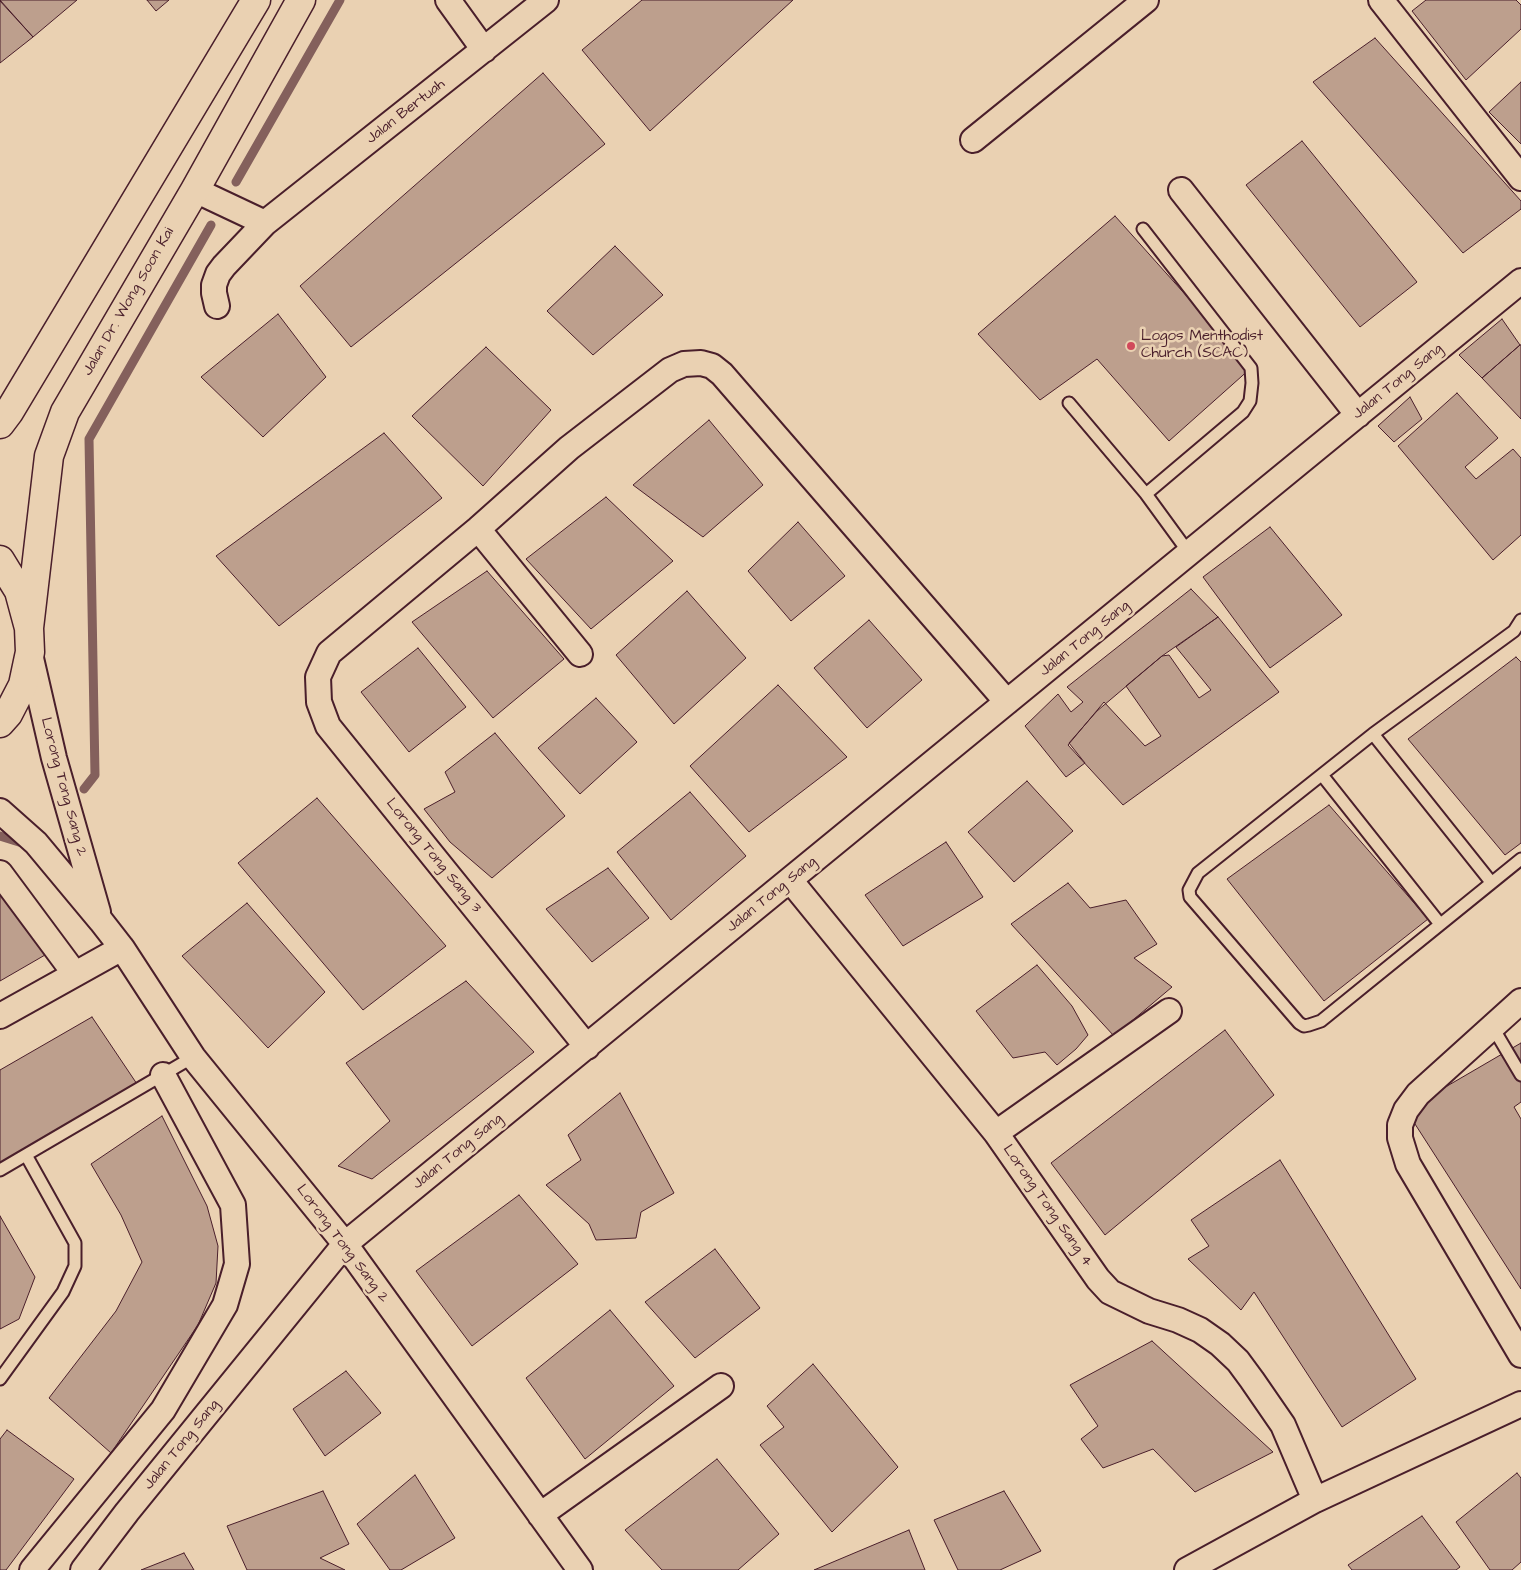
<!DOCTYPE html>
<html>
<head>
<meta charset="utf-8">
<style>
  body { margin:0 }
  canvas { display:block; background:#ead1b2 }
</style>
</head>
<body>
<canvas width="1521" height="1570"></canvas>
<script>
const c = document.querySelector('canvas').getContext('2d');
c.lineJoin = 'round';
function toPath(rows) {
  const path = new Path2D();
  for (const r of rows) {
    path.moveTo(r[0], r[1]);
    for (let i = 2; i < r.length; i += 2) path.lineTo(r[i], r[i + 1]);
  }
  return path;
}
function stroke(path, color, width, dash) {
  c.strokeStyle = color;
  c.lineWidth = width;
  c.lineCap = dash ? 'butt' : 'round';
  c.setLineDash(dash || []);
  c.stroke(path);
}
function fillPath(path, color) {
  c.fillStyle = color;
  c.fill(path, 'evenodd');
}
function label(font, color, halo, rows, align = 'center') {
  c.font = font + ' "Architects Daughter",sans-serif';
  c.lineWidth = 5;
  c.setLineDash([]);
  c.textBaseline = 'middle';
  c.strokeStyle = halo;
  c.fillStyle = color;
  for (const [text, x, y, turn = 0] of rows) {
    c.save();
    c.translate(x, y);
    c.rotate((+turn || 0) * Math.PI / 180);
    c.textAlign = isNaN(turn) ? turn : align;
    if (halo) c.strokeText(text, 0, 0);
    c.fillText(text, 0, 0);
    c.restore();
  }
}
stroke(toPath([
  [236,182,340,0],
  [84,789,95,775,89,439,211,225],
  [0,836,19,842]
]), '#84605c', 9);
const building = toPath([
  [0,0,77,0,33,37,0,0],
  [147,0,169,0,156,11,147,0],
  [642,0,793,0,650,131,582,50,642,0],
  [1426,0,1516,0,1521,5,1521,29,1466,80,1412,11,1426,0],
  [0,1,33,37,0,63,0,1],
  [1375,38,1521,201,1521,209,1463,253,1313,82,1375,38],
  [543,73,605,144,351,347,300,286,543,73],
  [1521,82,1521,144,1489,112,1521,82],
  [1302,141,1417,282,1360,327,1246,185,1302,141],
  [1115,216,1251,368,1169,441,1097,359,1040,400,978,334,1115,216],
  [615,246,663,295,593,355,547,311,615,246],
  [278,314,326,377,263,437,201,377,278,314],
  [1502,319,1520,345,1482,378,1459,355,1502,319],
  [1520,345,1521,345,1521,419,1482,378,1520,345],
  [486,347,551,410,483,486,412,416,486,347],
  [1457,393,1498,438,1465,467,1476,479,1513,449,1521,458,1521,535,1493,560,1398,446,1457,393],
  [1410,397,1422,419,1394,442,1378,426,1410,397],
  [709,420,763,485,703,537,633,485,709,420],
  [384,433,442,498,279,626,216,556,384,433],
  [606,497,673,561,591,629,526,559,606,497],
  [798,522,845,576,791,621,748,571,798,522],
  [1270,527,1342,615,1270,668,1203,577,1270,527],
  [487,571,564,659,493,718,412,622,487,571],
  [1191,589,1218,617,1162,656,1097,711,1069,743,1085,763,1066,777,1025,726,1058,694,1071,712,1083,702,1067,687,1191,589],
  [687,591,746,658,674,724,616,655,687,591],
  [1218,617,1279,692,1123,805,1068,745,1104,702,1145,746,1161,736,1126,686,1162,656,1169,655,1199,698,1211,690,1176,647,1218,617],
  [869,620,922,680,867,728,814,668,869,620],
  [418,648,466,707,409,752,361,692,418,648],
  [1516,657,1521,662,1521,843,1505,855,1408,739,1516,657],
  [778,685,847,757,749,832,690,766,778,685],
  [596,698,637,742,580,794,538,748,596,698],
  [495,733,565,816,492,878,450,842,424,809,455,792,445,772,495,733],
  [1027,781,1073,831,1014,882,968,832,1027,781],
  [690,792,746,856,671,920,617,852,690,792],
  [317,798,446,946,363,1010,238,863,317,798],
  [1329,805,1428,919,1324,1001,1227,879,1329,805],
  [946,842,983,897,903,946,865,895,946,842],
  [608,868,649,918,592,962,546,909,608,868],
  [0,883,45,955,0,981,0,883],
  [1068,883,1090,908,1126,900,1157,944,1134,958,1172,987,1114,1036,1011,924,1068,883],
  [247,903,325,992,268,1048,182,956,247,903],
  [1037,965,1072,1006,1088,1035,1076,1049,1057,1065,1045,1052,1013,1058,976,1011,1037,965],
  [466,981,534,1052,372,1179,338,1166,390,1121,346,1063,466,981],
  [92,1017,137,1084,0,1166,0,1070,92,1017],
  [1225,1030,1274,1095,1105,1235,1051,1163,1225,1030],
  [1521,1043,1521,1102,1514,1107,1521,1119,1521,1289,1406,1110,1521,1043],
  [620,1093,674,1193,641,1212,636,1238,596,1240,589,1224,546,1185,581,1160,568,1135,620,1093],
  [162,1116,207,1206,218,1246,216,1283,198,1325,111,1453,49,1398,116,1311,142,1262,121,1215,91,1164,162,1116],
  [1280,1160,1416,1379,1342,1427,1254,1292,1241,1310,1188,1259,1209,1246,1191,1220,1280,1160],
  [519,1195,578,1264,472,1346,416,1271,519,1195],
  [0,1216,35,1277,19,1319,0,1329,0,1216],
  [715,1249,760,1308,695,1358,645,1302,715,1249],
  [610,1310,674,1386,585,1459,526,1378,610,1310],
  [1152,1341,1273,1452,1195,1492,1153,1449,1103,1468,1081,1439,1098,1426,1070,1385,1152,1341],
  [813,1364,898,1467,832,1532,760,1445,784,1427,767,1406,813,1364],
  [346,1371,381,1413,325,1456,293,1409,346,1371],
  [7,1430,74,1479,6,1570,0,1570,0,1439,7,1430],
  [717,1459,779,1534,738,1570,662,1570,625,1530,717,1459],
  [1517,1473,1521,1478,1521,1562,1512,1570,1490,1570,1456,1522,1517,1473],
  [415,1475,455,1538,401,1570,390,1570,357,1524,415,1475],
  [323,1491,349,1544,320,1558,345,1570,247,1570,227,1526,323,1491],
  [1004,1491,1041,1551,1000,1570,958,1570,934,1520,1004,1491],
  [1422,1516,1460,1567,1456,1570,1352,1570,1348,1565,1422,1516],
  [909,1530,925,1570,814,1570,909,1530],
  [184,1553,194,1570,141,1570,184,1553]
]);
fillPath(building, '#bd9f8d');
stroke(building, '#4a1f2b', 1);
const service = toPath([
  [1143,229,1251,368,1252,383,1250,401,1243,412,1146,494],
  [1069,403,1146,494,1189,553],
  [1521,620,1514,631,1373,734,1198,873,1189,890,1190,897,1299,1023,1304,1026,1309,1025,1321,1021,1521,859],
  [1373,734,1491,882],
  [1322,775,1440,924],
  [1492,1026,1521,1075],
  [0,1170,193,1057],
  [0,1379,63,1292,75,1266,75,1243,26,1155]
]);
const minor = toPath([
  [448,0,484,50],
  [1381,0,1521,178],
  [973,140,1146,0],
  [195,190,265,223],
  [1181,190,1358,415],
  [217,306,214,293,214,285,218,274,224,266,265,223,546,0],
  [478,529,580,654],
  [30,654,54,758,98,912],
  [0,811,36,843,101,921,122,948,193,1057,345,1244,580,1570],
  [0,873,75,974],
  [790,880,996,1133,1098,1279,1110,1292,1149,1311,1178,1320,1200,1330,1220,1344,1238,1361,1252,1380,1283,1425,1315,1500],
  [1521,1001,1418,1094,1406,1110,1400,1125,1400,1138,1408,1164,1521,1355],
  [0,1016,122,948],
  [587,1047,328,726,319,702,318,677,329,653,478,529,569,448,670,370,684,364,701,363,712,366,722,374,1007,702],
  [996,1133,1169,1011],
  [540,1515,721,1386],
  [32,1570,163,1410,225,1305,237,1264,233,1205,163,1075],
  [83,1570,127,1512,345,1244,1521,281],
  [1187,1570,1315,1500,1521,1404]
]);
const primary = toPath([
  [0,424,9,412,256,0],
  [0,560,19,591,29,628,30,652,23,685,8,714,0,723],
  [29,628,49,456,65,412,195,190,301,0]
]);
stroke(service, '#4a1f2b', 15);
stroke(minor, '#4a1f2b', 28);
stroke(primary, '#4a1f2b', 31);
stroke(service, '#ead1b2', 11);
stroke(minor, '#ead1b2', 24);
stroke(primary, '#ead1b2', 28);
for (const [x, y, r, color] of [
  [1131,346,5,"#d1495b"]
]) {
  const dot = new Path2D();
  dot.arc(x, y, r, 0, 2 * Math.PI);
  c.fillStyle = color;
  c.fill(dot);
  stroke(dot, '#ead1b2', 2);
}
label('15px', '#4a1f2b', '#ead1b2', [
  ["Jalan Bertuah",406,112,-38],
  ["Jalan Dr. Wong Soon Kai",129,302,-60],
  ["Jalan Tong Sang",1398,382,-39],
  ["Jalan Tong Sang",1085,639,-39],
  ["Lorong Tong Sang 2",63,787,75],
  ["Lorong Tong Sang 3",433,856,51],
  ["Jalan Tong Sang",772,895,-39],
  ["Jalan Tong Sang",458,1152,-39],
  ["Lorong Tong Sang 4",1047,1206,55],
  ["Lorong Tong Sang 2",342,1244,53],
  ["Jalan Tong Sang",182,1445,-51]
]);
label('15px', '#4a1f2b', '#ead1b2', [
  ["Logos Menthodist",1141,337],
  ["Church (SCAC)",1141,354]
], 'left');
</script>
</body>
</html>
